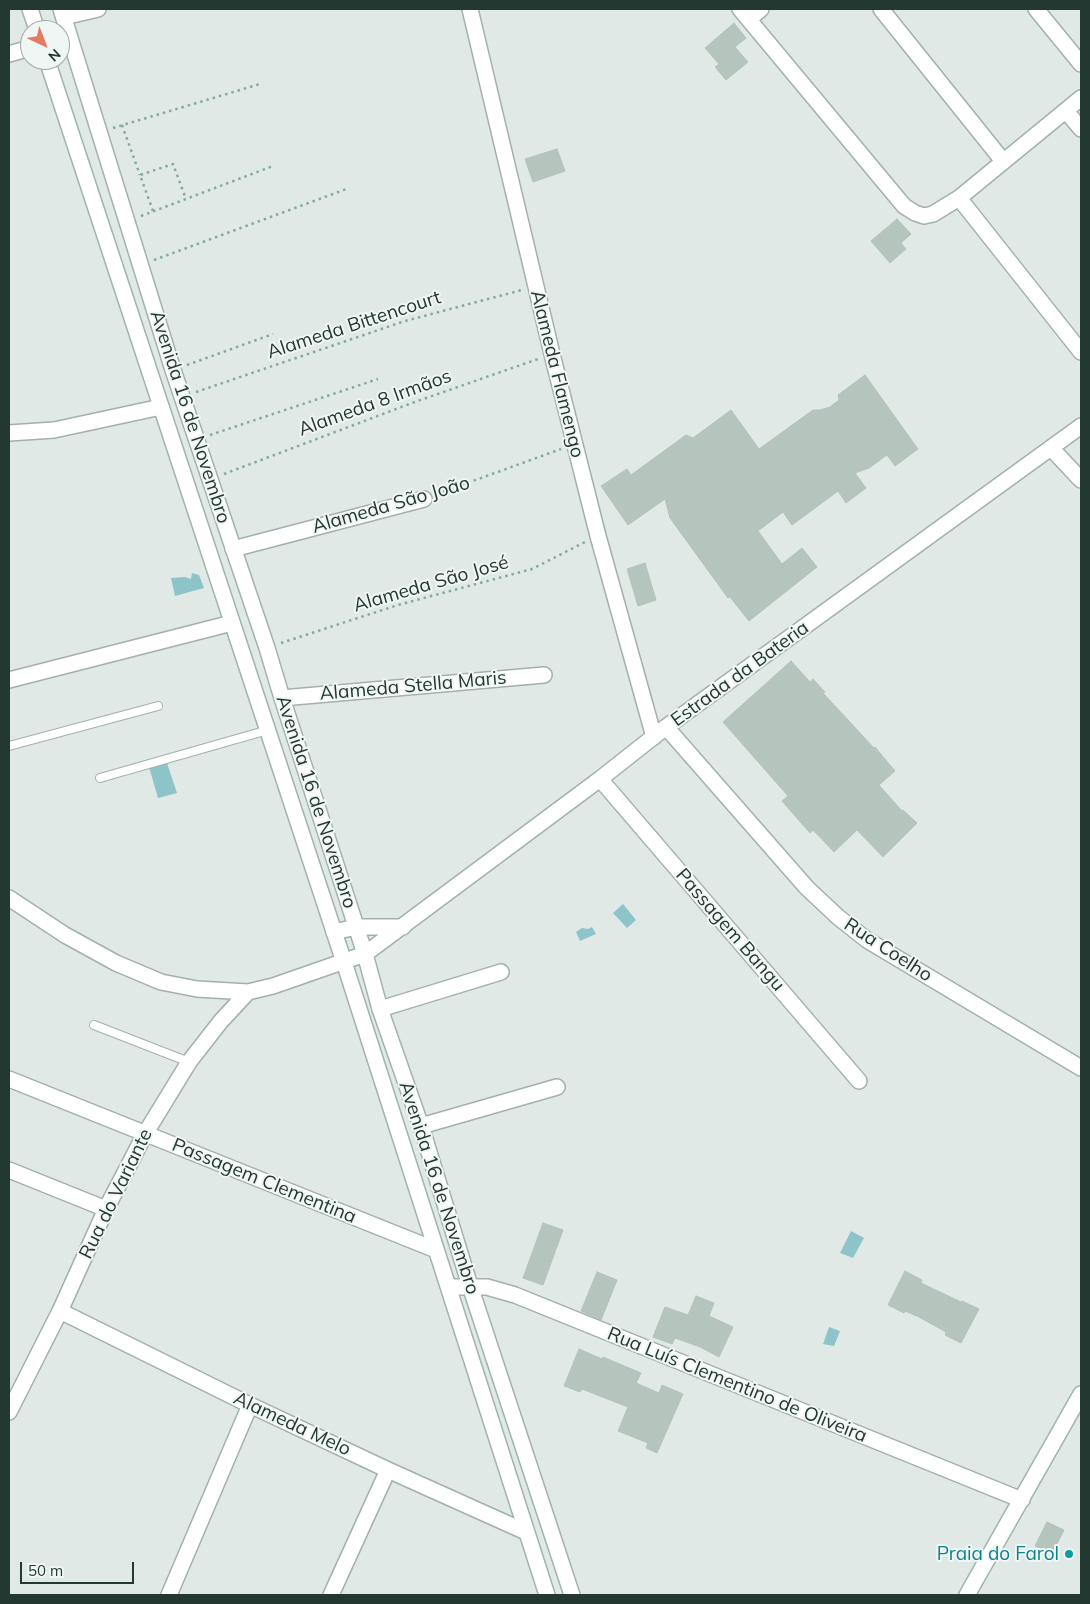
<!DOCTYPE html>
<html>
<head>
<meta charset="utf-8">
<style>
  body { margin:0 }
  #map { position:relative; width:1090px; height:1604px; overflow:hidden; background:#e0e9e5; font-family:Mulish,sans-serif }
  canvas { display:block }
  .frame { position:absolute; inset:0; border:10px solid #223831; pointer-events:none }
  .north { position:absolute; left:20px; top:20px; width:50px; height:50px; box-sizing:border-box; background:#f0f6f3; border:1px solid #9eaaa5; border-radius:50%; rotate:137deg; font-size:14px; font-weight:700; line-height:20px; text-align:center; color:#223831 }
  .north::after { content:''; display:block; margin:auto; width:18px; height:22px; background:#e57c62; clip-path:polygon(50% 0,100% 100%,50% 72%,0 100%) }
  .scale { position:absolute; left:20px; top:1562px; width:114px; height:22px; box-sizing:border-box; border:2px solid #223831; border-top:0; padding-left:6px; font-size:15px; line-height:18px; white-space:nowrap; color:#223831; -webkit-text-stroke:4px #f0f6f3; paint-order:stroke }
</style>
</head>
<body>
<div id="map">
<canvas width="1090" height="1604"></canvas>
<div class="frame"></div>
<div class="north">N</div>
<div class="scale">50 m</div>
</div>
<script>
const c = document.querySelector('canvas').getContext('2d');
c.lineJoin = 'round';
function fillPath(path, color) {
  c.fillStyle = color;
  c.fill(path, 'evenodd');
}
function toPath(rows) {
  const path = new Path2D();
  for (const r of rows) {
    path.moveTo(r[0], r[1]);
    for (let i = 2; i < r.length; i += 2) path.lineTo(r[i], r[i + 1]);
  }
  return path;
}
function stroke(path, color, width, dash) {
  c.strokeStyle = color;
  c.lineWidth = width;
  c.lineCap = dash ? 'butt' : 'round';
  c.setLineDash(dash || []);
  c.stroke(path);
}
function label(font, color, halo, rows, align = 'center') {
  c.font = font + ' Mulish,sans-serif';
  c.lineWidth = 4;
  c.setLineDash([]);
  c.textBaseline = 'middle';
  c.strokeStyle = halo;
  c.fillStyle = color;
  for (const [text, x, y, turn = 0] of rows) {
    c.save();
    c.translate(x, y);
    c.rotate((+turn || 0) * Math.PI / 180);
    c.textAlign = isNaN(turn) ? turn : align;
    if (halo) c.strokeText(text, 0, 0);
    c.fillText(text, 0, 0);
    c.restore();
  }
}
fillPath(toPath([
  [192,573,199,575,204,588,175,596,171,578,185,577,191,579],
  [167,763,177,793,158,798,149,767],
  [623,904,636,920,627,928,613,913],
  [592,927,596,934,580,941,576,932,582,928,588,929],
  [851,1231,864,1238,853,1258,840,1253],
  [829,1327,840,1331,834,1346,823,1344]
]), '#8cc4ca');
const building = toPath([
  [734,23,746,38,735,47,748,62,726,80,715,67,719,64,705,48,734,23],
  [557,149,565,171,533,182,525,159,557,149],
  [897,219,911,234,901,243,906,249,890,263,871,241,897,219],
  [865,375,918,449,895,466,887,455,869,468,855,473,866,488,846,503,838,491,792,525,783,512,758,531,782,564,802,548,817,567,749,621,730,597,728,598,670,518,665,499,628,525,601,486,627,469,631,475,686,435,693,438,731,410,759,449,813,410,820,410,830,407,839,400,838,395,865,375],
  [645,563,656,600,638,606,627,569,645,563],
  [791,661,810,682,813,679,825,692,823,693,874,748,875,747,895,771,879,785,902,811,903,810,917,823,883,857,857,830,834,852,813,830,810,833,782,801,788,796,723,722,791,661],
  [543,1223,563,1230,543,1285,523,1278,543,1223],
  [905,1271,922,1280,921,1283,961,1302,962,1301,979,1309,961,1343,945,1335,946,1332,919,1317,905,1311,904,1313,888,1305,905,1271],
  [597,1272,617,1280,601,1320,581,1311,597,1272],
  [696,1296,714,1303,709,1316,733,1327,719,1357,700,1347,675,1338,672,1344,653,1337,665,1307,688,1315,696,1296],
  [579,1349,602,1359,603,1357,641,1373,636,1383,659,1393,662,1385,683,1394,657,1453,646,1448,648,1443,618,1431,628,1407,582,1389,580,1392,564,1386,579,1349],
  [1047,1522,1064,1530,1052,1554,1035,1546,1047,1522]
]);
fillPath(building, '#b6c4be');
stroke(building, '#b3c2bb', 1);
const lane = toPath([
  [9,746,158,706],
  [100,778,268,730],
  [94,1025,189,1062]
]);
const street = toPath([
  [470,9,552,354,598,536,654,737],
  [740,9,904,206,915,213,924,216,933,214,959,198,1081,98],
  [881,9,1003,161],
  [1036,9,1081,64],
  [64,17,98,9],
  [749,19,761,9],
  [9,54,30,48],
  [1066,111,1081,129],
  [959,198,1081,352],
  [9,433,54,430,161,407],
  [1051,448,1081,480],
  [233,549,424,499],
  [9,680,232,623],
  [282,698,544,675],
  [666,727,807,888,838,917,867,940,1081,1068],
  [600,779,859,1081],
  [9,898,65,935,116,963,161,982,197,989,248,992,273,986,365,954,600,779,666,727,1081,426],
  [334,932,356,927,403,927],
  [380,1009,501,972],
  [9,1079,436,1250],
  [421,1126,557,1087],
  [9,1170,106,1209],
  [449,1287,487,1287,515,1295,1022,1500],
  [60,1311,250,1405,388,1470,526,1532],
  [9,1412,60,1311,106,1209,145,1134,189,1062,221,1021,248,992],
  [169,1595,250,1405],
  [331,1595,388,1470]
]);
const secondary = toPath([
  [30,9,37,30],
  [61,9,173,370,267,648,282,698,365,954,380,1009,421,1126,470,1286,572,1595],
  [47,60,344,962,547,1595],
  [967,1595,1081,1394]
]);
stroke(lane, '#a3b0ab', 10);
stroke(street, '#a3b0ab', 18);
stroke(secondary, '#a0b4ac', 18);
stroke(toPath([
  [122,125,140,175],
  [113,128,260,84],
  [153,211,140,175,173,164,186,199],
  [141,216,273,166],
  [154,260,349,188],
  [187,365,273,334],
  [196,392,405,321,522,290],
  [210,435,378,379],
  [224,474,412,403,538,359],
  [437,494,561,449],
  [281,643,398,605,532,569,585,542]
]), '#83aa9c', 2.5, [2.5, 4]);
stroke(lane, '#fff', 8);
stroke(street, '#fff', 15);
stroke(secondary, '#fff', 15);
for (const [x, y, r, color] of [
  [1069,1554,5,"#0f9aa8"]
]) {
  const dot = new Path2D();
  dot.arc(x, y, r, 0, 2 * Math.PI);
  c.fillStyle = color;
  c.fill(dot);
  stroke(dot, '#f0f6f3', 2);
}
label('19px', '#223831', '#f0f6f3', [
  ["Alameda Bittencourt",354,325,-18],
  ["Alameda Flamengo",557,374,76],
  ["Alameda 8 Irmãos",375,403,-20],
  ["Avenida 16 de Novembro",190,417,72],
  ["Alameda São João",391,505,-16],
  ["Alameda São José",431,584,-16],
  ["Estrada da Bateria",740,674,-36],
  ["Alameda Stella Maris",413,686,-5],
  ["Avenida 16 de Novembro",316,802,72],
  ["Passagem Bangu",730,930,49],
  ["Rua Coelho",888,950,33],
  ["Passagem Clementina",264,1181,22],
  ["Avenida 16 de Novembro",439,1188,72],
  ["Rua do Variante",116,1194,-64],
  ["Rua Luís Clementino de Oliveira",737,1385,22],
  ["Alameda Melo",292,1424,25]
]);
label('19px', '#0d838f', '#f0f6f3', [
  ["Praia do Farol",1059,1554]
], 'right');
</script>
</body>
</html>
